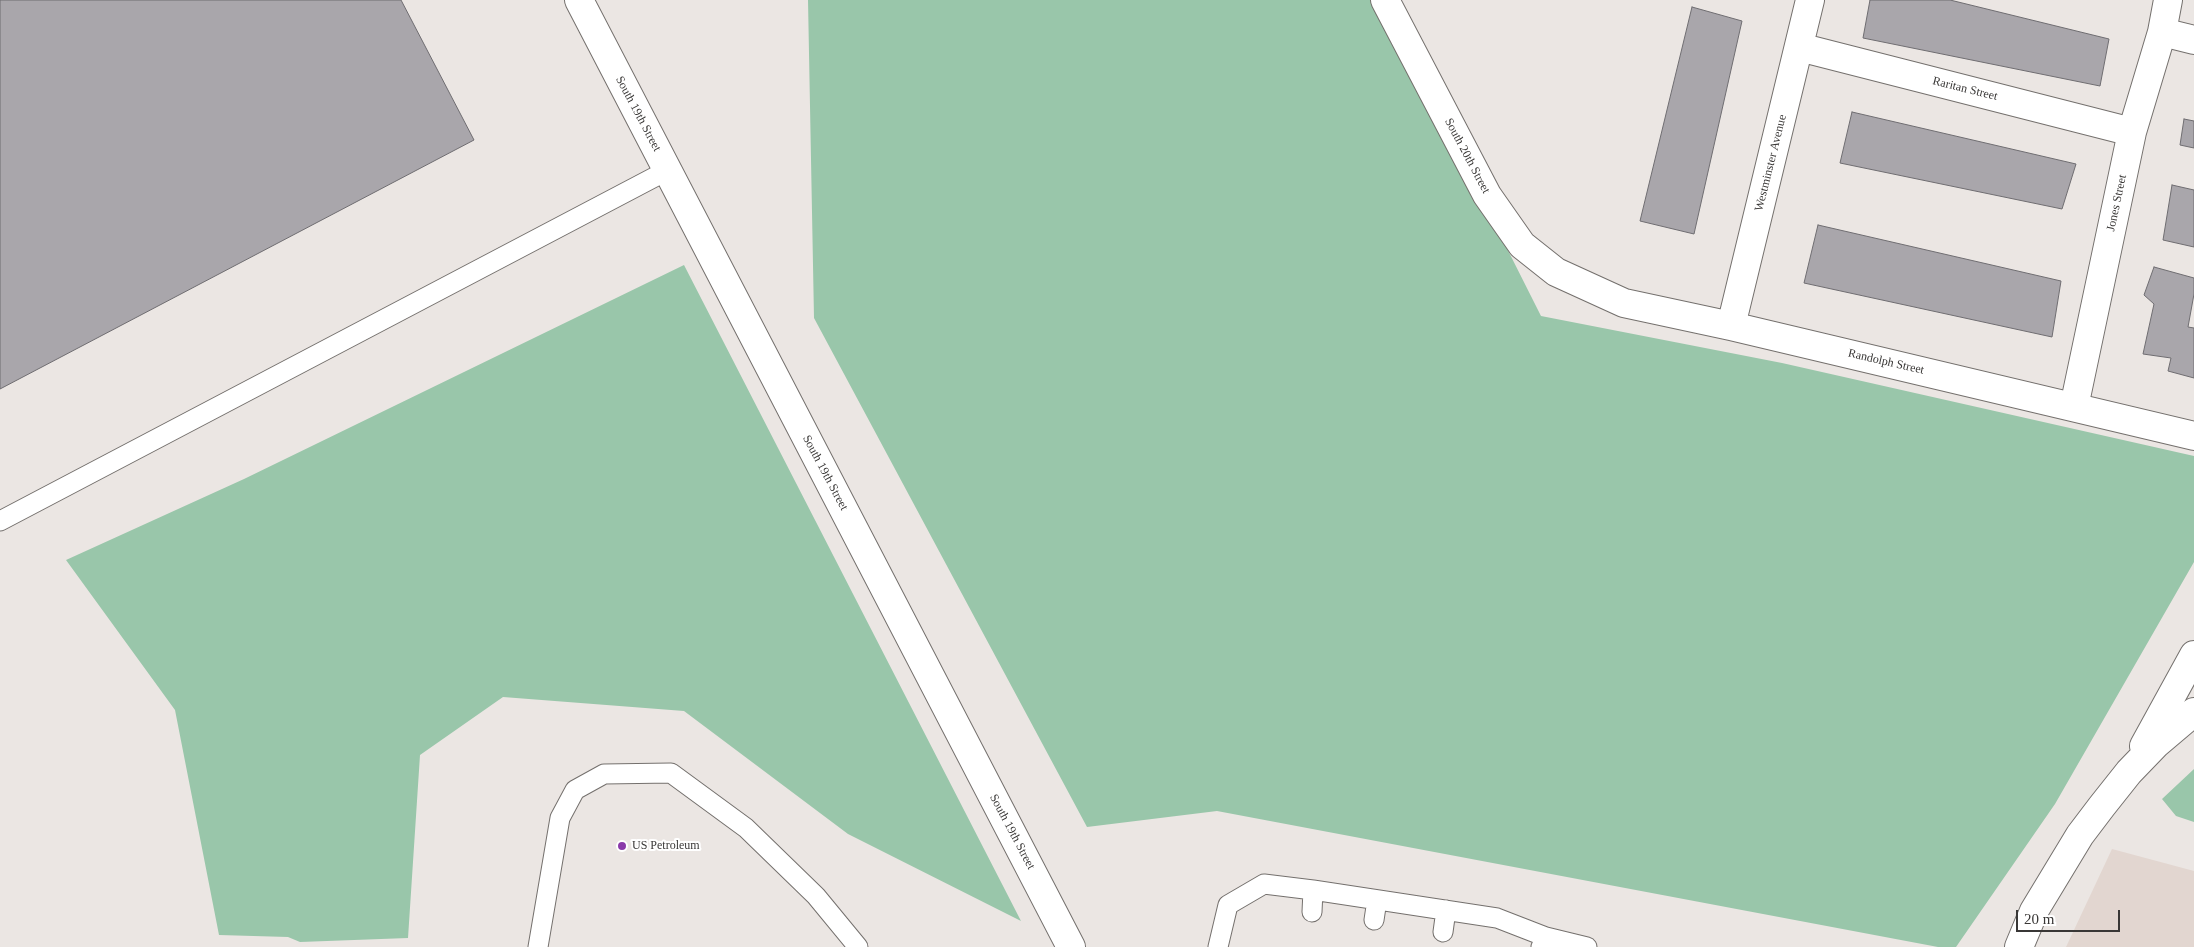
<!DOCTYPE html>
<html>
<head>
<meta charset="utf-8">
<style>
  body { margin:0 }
  #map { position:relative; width:2194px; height:947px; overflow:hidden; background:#ebe6e3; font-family:Georgia,serif }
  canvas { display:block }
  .scale { position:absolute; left:2016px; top:910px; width:104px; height:22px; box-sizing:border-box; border:2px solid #393736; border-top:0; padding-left:6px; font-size:15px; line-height:18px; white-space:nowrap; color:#393736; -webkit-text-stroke:4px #fff; paint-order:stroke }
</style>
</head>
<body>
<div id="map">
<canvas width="2194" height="947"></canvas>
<div class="scale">20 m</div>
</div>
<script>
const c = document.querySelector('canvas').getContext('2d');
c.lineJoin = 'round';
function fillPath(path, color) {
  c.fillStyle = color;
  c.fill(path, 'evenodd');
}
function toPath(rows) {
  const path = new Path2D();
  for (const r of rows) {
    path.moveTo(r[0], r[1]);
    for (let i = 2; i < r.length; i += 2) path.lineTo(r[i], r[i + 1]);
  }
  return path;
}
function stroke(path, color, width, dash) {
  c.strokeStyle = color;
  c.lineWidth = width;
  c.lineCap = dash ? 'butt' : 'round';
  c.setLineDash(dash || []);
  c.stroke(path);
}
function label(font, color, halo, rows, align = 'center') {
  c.font = font + ' Georgia,serif';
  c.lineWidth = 4;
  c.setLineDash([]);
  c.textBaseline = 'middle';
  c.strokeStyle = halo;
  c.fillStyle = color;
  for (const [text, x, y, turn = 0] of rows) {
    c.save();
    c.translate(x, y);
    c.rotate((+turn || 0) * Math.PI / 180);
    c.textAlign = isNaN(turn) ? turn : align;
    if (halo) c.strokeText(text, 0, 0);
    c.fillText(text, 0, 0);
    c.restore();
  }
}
fillPath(toPath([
  [2112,849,2194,871,2194,947,2066,947]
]), '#e2d6d0');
fillPath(toPath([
  [808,0,1382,0,1541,316,1782,363,2194,456,2194,562,2055,804,1956,947,1938,947,1217,811,1087,827,814,318],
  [684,265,1021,921,848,834,684,711,503,697,420,755,408,938,300,942,288,937,219,935,175,710,66,560,244,479],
  [2194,769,2194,822,2176,816,2162,799]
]), '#99c6aa');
const building = toPath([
  [0,0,401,0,474,140,0,389,0,0],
  [1870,0,1950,0,2109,39,2100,86,1863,38,1870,0],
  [1692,7,1742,21,1694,234,1640,221,1692,7],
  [1852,112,2076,164,2062,209,1840,163,1852,112],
  [2184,119,2194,121,2194,148,2180,145,2184,119],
  [2172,185,2194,190,2194,247,2163,240,2172,185],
  [1818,225,2061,281,2052,337,1804,283,1818,225],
  [2154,267,2194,278,2194,294,2188,327,2194,328,2194,378,2168,371,2171,358,2143,354,2154,304,2144,295,2154,267]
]);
fillPath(building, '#a9a6ab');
stroke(building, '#6f6d71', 1);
const service = toPath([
  [0,521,668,170],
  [1312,912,1313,890],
  [1374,920,1377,900],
  [1443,932,1446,910],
  [538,947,560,818,575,790,604,774,671,773,746,828,816,896,858,947],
  [1218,947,1228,905,1264,884,1313,890,1497,918,1546,937],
  [1541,947,1546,937,1587,947]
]);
const minor = toPath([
  [579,0,1071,947],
  [1385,0,1487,195,1522,245,1556,272,1624,303,1731,326,2194,436],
  [2162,32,2194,40],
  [1799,47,2132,132],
  [1731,326,1810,0],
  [2074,407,2132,132,2162,32,2168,0]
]);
const trunk = toPath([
  [2144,746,2194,655],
  [2019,947,2034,911,2080,835,2102,806,2129,772,2156,744,2194,712]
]);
stroke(service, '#74706d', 21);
stroke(minor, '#74706d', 30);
stroke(trunk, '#74706d', 30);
stroke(service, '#fff', 19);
stroke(minor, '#fff', 28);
stroke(trunk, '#fff', 28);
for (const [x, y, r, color] of [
  [622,846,5,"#8a3aaa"]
]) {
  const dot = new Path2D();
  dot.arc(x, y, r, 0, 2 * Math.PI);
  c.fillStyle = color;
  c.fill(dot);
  stroke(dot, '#fff', 2);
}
label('12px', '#393736', '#fff', [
  ["Raritan Street",1965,89,14],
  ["South 19th Street",638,114,62],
  ["South 20th Street",1467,156,62],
  ["Westminster Avenue",1771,163,-76],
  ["Jones Street",2117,203,-78],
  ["Randolph Street",1886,362,13],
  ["South 19th Street",825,473,62],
  ["South 19th Street",1012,832,62]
]);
label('12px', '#393736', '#fff', [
  ["US Petroleum",632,846]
], 'left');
</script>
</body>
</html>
